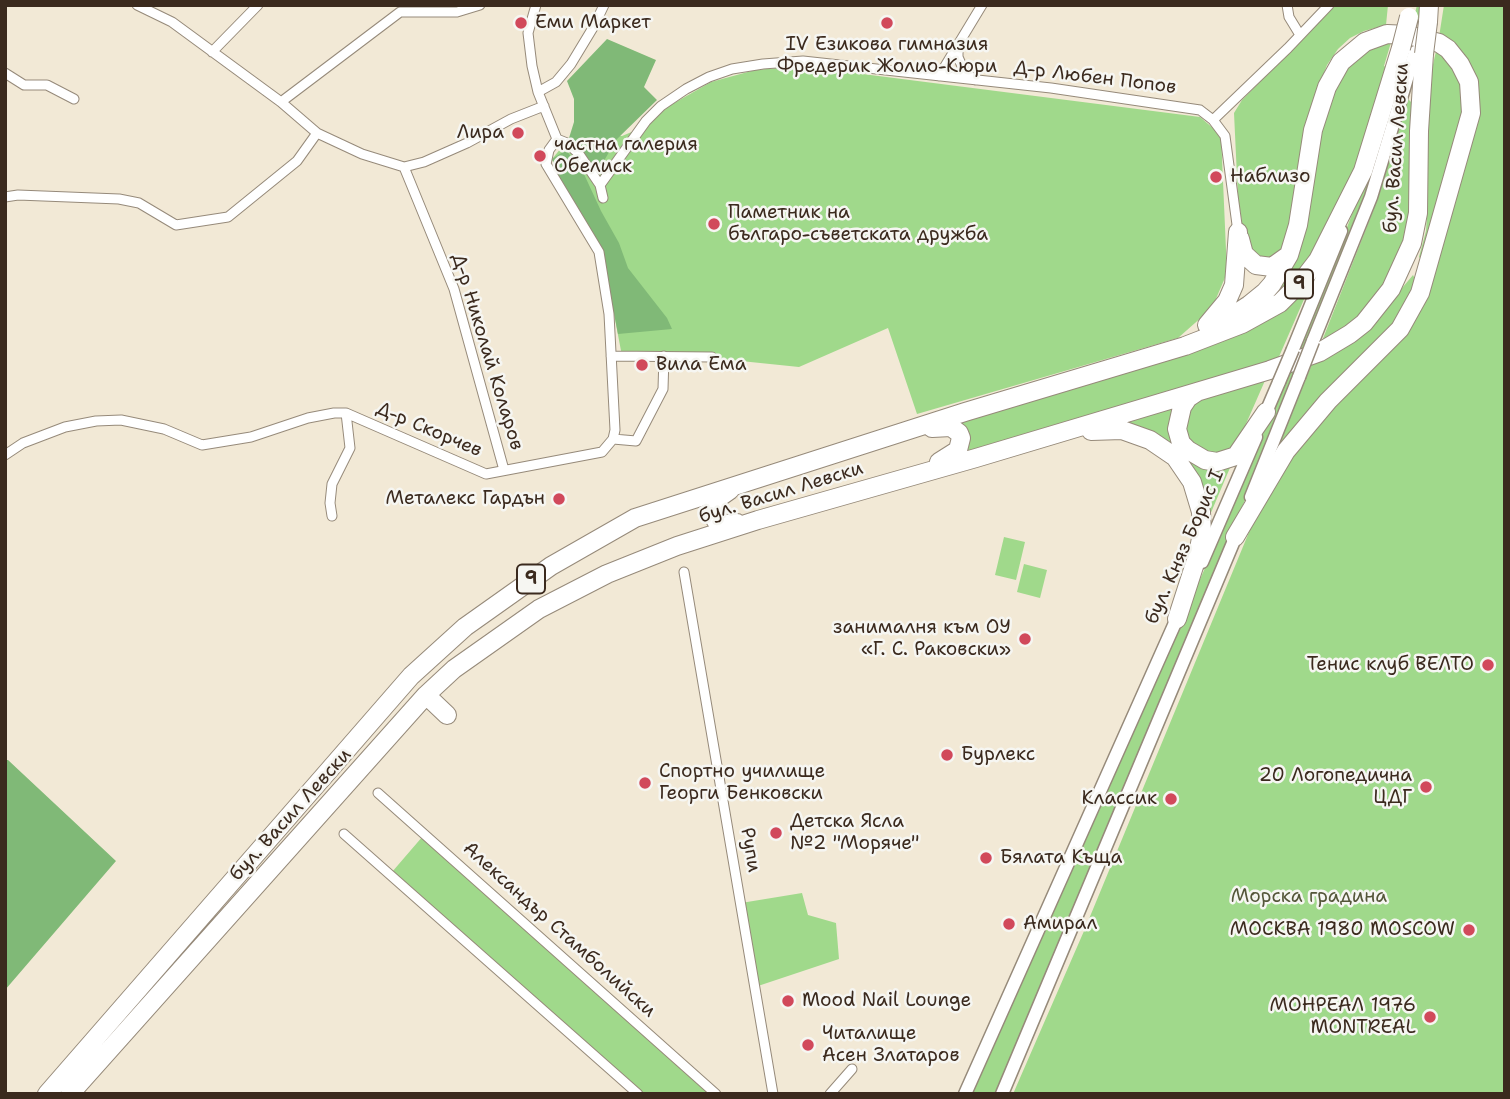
<!DOCTYPE html>
<html>
<head>
<meta charset="utf-8">
<style>
  body { margin:0 }
  #map { position:relative; width:1510px; height:1099px; overflow:hidden; background:#f2e9d6; font-family:"Shantell Sans",sans-serif }
  canvas { display:block }
  .frame { position:absolute; inset:0; border:7px solid #3b2a1e; pointer-events:none }
</style>
</head>
<body>
<div id="map">
<canvas width="1510" height="1099"></canvas>
<div class="frame"></div>
</div>
<script>
const c = document.querySelector('canvas').getContext('2d');
c.lineJoin = 'round';
function fillPath(path, color) {
  c.fillStyle = color;
  c.fill(path, 'evenodd');
}
function toPath(rows) {
  const path = new Path2D();
  for (const r of rows) {
    path.moveTo(r[0], r[1]);
    for (let i = 2; i < r.length; i += 2) path.lineTo(r[i], r[i + 1]);
  }
  return path;
}
function stroke(path, color, width, dash) {
  c.strokeStyle = color;
  c.lineWidth = width;
  c.lineCap = dash ? 'butt' : 'round';
  c.setLineDash(dash || []);
  c.stroke(path);
}
function label(font, color, halo, rows, align = 'center') {
  c.font = font + ' "Shantell Sans",sans-serif';
  c.lineWidth = 5;
  c.setLineDash([]);
  c.textBaseline = 'middle';
  c.strokeStyle = halo;
  c.fillStyle = color;
  for (const [text, x, y, turn = 0] of rows) {
    c.save();
    c.translate(x, y);
    c.rotate((+turn || 0) * Math.PI / 180);
    c.textAlign = isNaN(turn) ? turn : align;
    if (halo) c.strokeText(text, 0, 0);
    c.fillText(text, 0, 0);
    c.restore();
  }
}
fillPath(toPath([
  [1336,5,1388,5,1386,25,1364,31,1350,38,1338,49,1327,65,1315,96,1288,245,1265,261,1246,247,1238,198,1234,113,1242,100],
  [1417,5,1422,5,1392,119,1357,219,1245,500,996,1094,970,1094,1239,492,1327,279,1366,178,1408,43],
  [1444,5,1505,5,1505,1094,1013,1094,1084,931,1259,508,1285,464,1321,418,1400,338,1476,112,1439,37],
  [1392,39,1384,66,1388,68,1354,171,1330,230,1283,293,1258,304,1270,294,1318,124,1348,57],
  [1437,47,1461,72,1466,110,1422,260,1419,257,1426,231,1427,216,1427,120,1431,73],
  [800,66,1200,117,1221,135,1227,273,1212,308,1178,338,917,414,888,328,799,367,702,357,622,356,602,251,558,175,552,159,577,129,622,136,646,126,669,106,711,82,755,70],
  [1408,99,1412,103,1411,205,1406,239,1395,269,1368,308,1344,328,1322,341,1373,211],
  [1413,275,1415,279,1410,296,1400,316,1271,463,1314,359,1376,319],
  [1312,281,1278,359,962,454,956,423,1183,351],
  [1267,376,1235,449,1211,457,1183,436,1189,401],
  [1176,402,1174,441,1172,445,1109,423],
  [1183,449,1232,463,1207,522],
  [1004,537,1025,542,1016,580,995,575],
  [1024,564,1047,570,1040,598,1017,592],
  [423,836,712,1094,642,1094,392,872],
  [802,893,808,915,836,923,839,959,755,987,741,903]
]), '#a0d98b');
fillPath(toPath([
  [607,39,656,60,644,87,657,100,616,140,597,173,569,138,574,122,574,99,567,81],
  [566,150,583,172,601,211,619,243,628,268,667,318,672,329,618,334,602,251,558,175,552,159],
  [5,760,8,760,116,861,5,990]
]), '#80b977');
const street = toPath([
  [137,5,172,22,281,102,317,133,362,154,404,167,424,162,467,143,511,119,544,106],
  [536,5,528,33,532,66,538,92,557,139],
  [1287,5,1289,17,1300,35],
  [958,45,958,57,965,73,976,80],
  [212,52,258,5],
  [5,73,24,85,47,85,74,99],
  [939,76,982,5],
  [538,92,556,82,571,64,594,26,604,5],
  [281,102,400,12,457,12,480,5],
  [1213,120,1288,48,1329,5],
  [557,139,567,143,579,154,600,185,603,198],
  [404,167,454,289,504,470],
  [600,185,646,121,661,106,686,89,709,77,732,69,763,64,803,61,1051,88,1200,110,1213,120,1225,136,1238,232],
  [5,197,18,195,119,199,139,203,176,225,228,217,297,161,317,133],
  [611,356,712,357],
  [613,439,636,441,663,389,664,356],
  [5,455,23,443,65,427,96,421,121,420,164,429,202,445,251,437,308,418,334,413,346,413,486,474,602,452,613,439,615,430,609,314,599,252,546,164,549,150,557,139],
  [332,516,330,503,332,484,350,448,346,413],
  [684,572,773,1094],
  [378,793,716,1094],
  [344,834,638,1094],
  [830,1094,852,1069]
]);
const secondary = toPath([
  [1313,341,1371,197,1415,52],
  [1293,349,1341,231],
  [1264,417,1279,382],
  [1251,497,1299,377],
  [1202,562,1256,437],
  [965,1094,1179,614],
  [1002,1094,1238,531]
]);
const highway = toPath([
  [1428,22,1429,5],
  [1240,239,1244,254,1256,265,1272,267,1286,257],
  [1207,325,1227,301,1234,285,1238,232],
  [1218,325,1249,305,1265,292,1272,284,1289,255,1298,225,1313,130,1327,87,1341,62,1365,42,1387,34,1408,35,1439,43,1448,49,1460,64,1469,82,1471,113,1420,293,1400,329,1328,401,1286,451,1235,537],
  [1197,392,1188,398,1182,407,1177,429,1181,443,1188,450,1205,460,1217,462,1236,456,1266,412],
  [932,428,951,427,959,433,961,438,958,450,939,462],
  [1091,431,1122,430,1150,440,1175,457,1192,482,1201,512,1202,533,1198,554,1177,619],
  [730,490,713,502,711,512,716,521,724,524,737,523],
  [426,695,447,715],
  [47,1094,411,676,465,627,551,566,635,518,965,412,1185,346,1242,324,1280,303,1301,282,1318,260,1363,171,1401,48],
  [70,1094,426,695,454,669,539,609,607,574,677,546,758,520,976,458,1270,370,1320,352,1350,334,1364,323,1391,289,1412,243,1418,213,1419,131,1424,54]
]);
stroke(street, '#968a7a', 11);
stroke(secondary, '#968a7a', 15);
stroke(highway, '#968a7a', 20);
stroke(street, '#fff', 9);
stroke(secondary, '#fff', 12);
stroke(highway, '#fff', 18);
const secondaryBridge = toPath([
  [1299,377,1313,341],
  [1279,382,1293,349]
]);
const highwayBridge = toPath([
  [1401,48,1409,17],
  [1424,54,1428,22]
]);
stroke(secondaryBridge, '#968a7a', 15, []);
stroke(highwayBridge, '#968a7a', 20, []);
stroke(secondaryBridge, '#fff', 12);
stroke(highwayBridge, '#fff', 18);
for (const [x, y, r, color] of [
  [521,23,7,"#d1495b"],
  [887,23,7,"#d1495b"],
  [518,133,7,"#d1495b"],
  [540,156,7,"#d1495b"],
  [1216,177,7,"#d1495b"],
  [714,224,7,"#d1495b"],
  [642,365,7,"#d1495b"],
  [559,499,7,"#d1495b"],
  [1025,639,7,"#d1495b"],
  [1488,665,7,"#d1495b"],
  [947,755,7,"#d1495b"],
  [645,783,7,"#d1495b"],
  [1426,787,7,"#d1495b"],
  [1171,799,7,"#d1495b"],
  [776,833,7,"#d1495b"],
  [986,858,7,"#d1495b"],
  [1009,924,7,"#d1495b"],
  [1469,930,7,"#d1495b"],
  [788,1001,7,"#d1495b"],
  [1430,1017,7,"#d1495b"],
  [808,1045,7,"#d1495b"]
]) {
  const dot = new Path2D();
  dot.arc(x, y, r, 0, 2 * Math.PI);
  c.fillStyle = color;
  c.fill(dot);
  stroke(dot, '#f6f6f2', 2.5);
}
for (const [x, y, w] of [
  [1299,284,28],
  [531,579,28]
]) {
  const box = new Path2D();
  box.roundRect(x - w / 2, y - 14.5, w, 29, 5);
  c.fillStyle = '#f6f6f2';
  c.fill(box);
  stroke(box, '#3b2a1e', 2);
}
label('bold 18px', '#3b2a1e', null, [
  ["9",1299,284],
  ["9",531,579]
]);
label('19px', '#3b2a1e', '#f6f6f2', [
  ["Еми Маркет",535,23],
  ["IV Езикова гимназия",887,45,"center"],
  ["Фредерик Жолио-Кюри",887,67,"center"],
  ["Лира",504,133,"right"],
  ["частна галерия",554,145],
  ["Обелиск",554,167],
  ["Наблизо",1230,177],
  ["Паметник на",728,213],
  ["българо-съветската дружба",728,235],
  ["Вила Ема",656,365],
  ["Металекс Гардън",545,499,"right"],
  ["занималня към ОУ",1011,628,"right"],
  ["«Г. С. Раковски»",1011,650,"right"],
  ["Тенис клуб ВЕЛТО",1474,665,"right"],
  ["Бурлекс",961,755],
  ["Спортно училище",659,772],
  ["Георги Бенковски",659,794],
  ["20 Логопедична",1412,776,"right"],
  ["ЦДГ",1412,798,"right"],
  ["Классик",1157,799,"right"],
  ["Детска Ясла",790,822],
  ["№2 \"Моряче\"",790,844],
  ["Бялата Къща",1000,858],
  ["Амирал",1023,924],
  ["МОСКВА 1980 MOSCOW",1455,930,"right"],
  ["Mood Nail Lounge",802,1001],
  ["МОНРЕАЛ 1976",1416,1006,"right"],
  ["MONTREAL",1416,1028,"right"],
  ["Читалище",822,1034],
  ["Асен Златаров",822,1056]
], 'left');
label('19px', '#3b2a1e', '#f6f6f2', [
  ["Д-р Любен Попов",1095,78,7],
  ["бул. Васил Левски",1397,148,-86],
  ["Д-р Николай Коларов",487,352,73],
  ["Д-р Скорчев",429,430,23],
  ["бул. Васил Левски",781,493,-17],
  ["бул. Княз Борис I",1185,547,-66],
  ["бул. Васил Левски",291,815,-48],
  ["Рупи",750,850,80],
  ["Александър Стамболийски",559,930,42]
]);
label('19px', '#545639', '#f6f6f2', [
  ["Морска градина",1309,897]
]);
</script>
</body>
</html>
